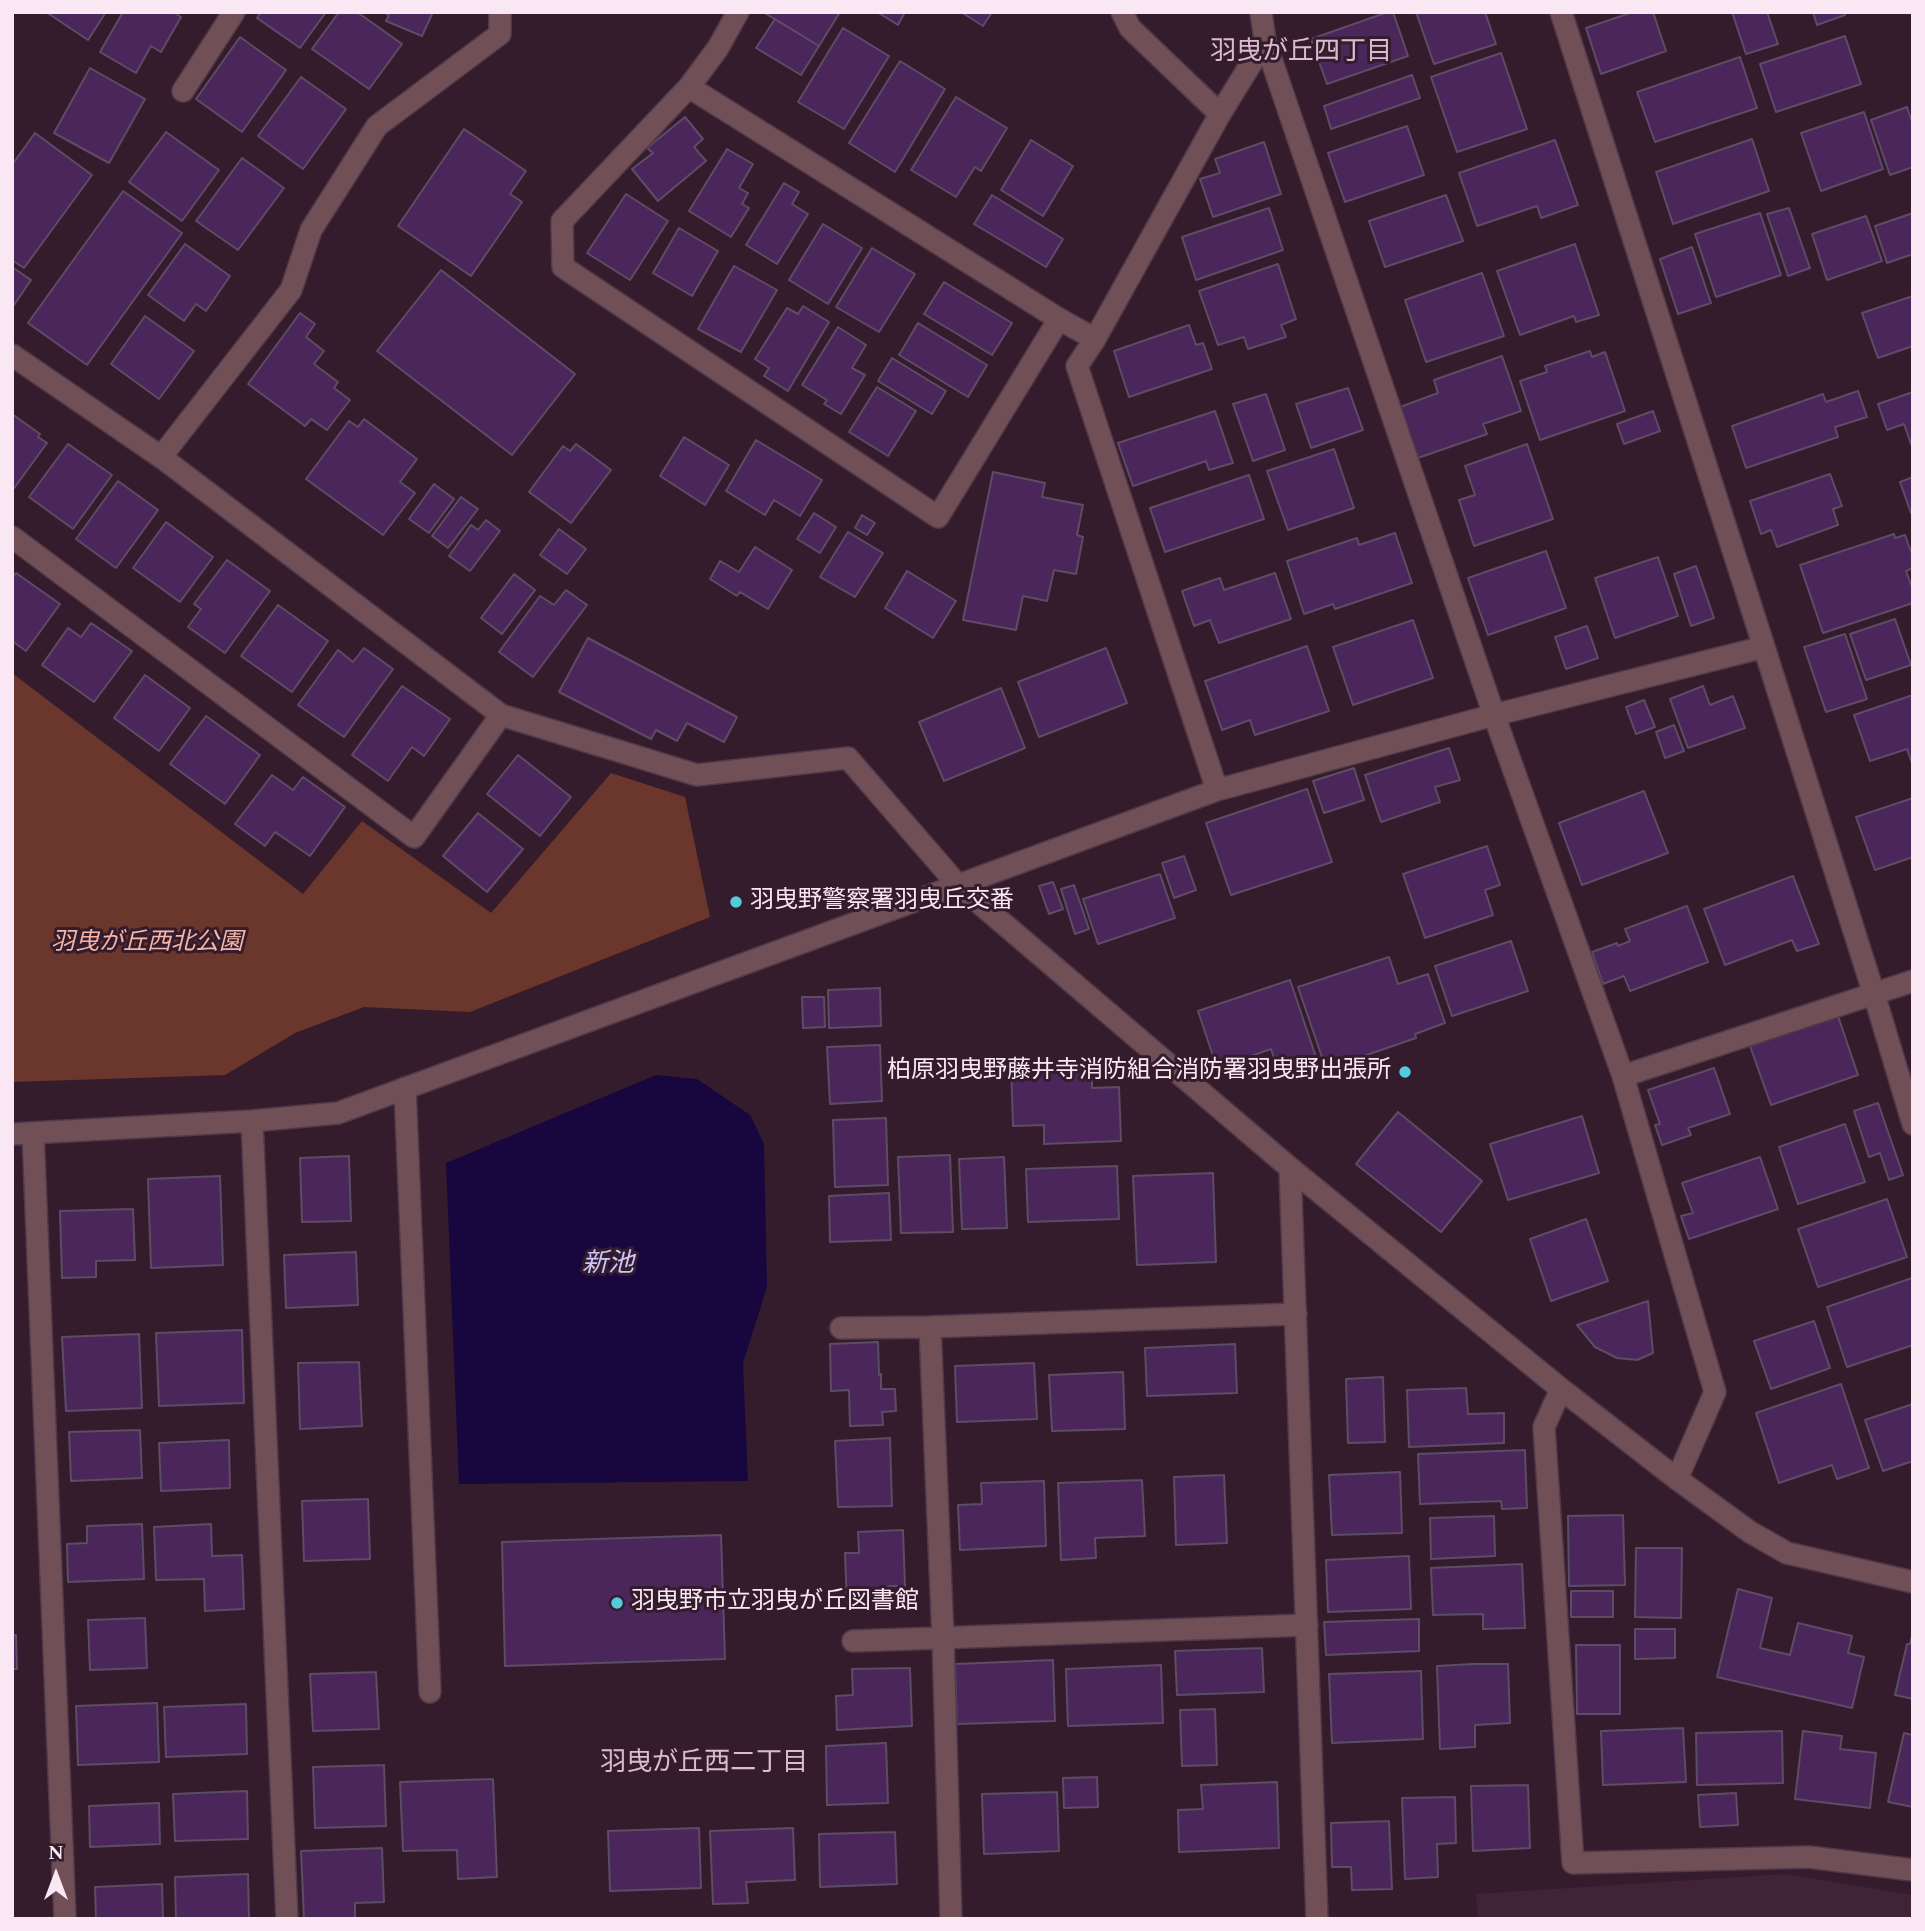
<!DOCTYPE html>
<html>
<head>
<meta charset="utf-8">
<style>
  body { margin:0 }
  #map { position:relative; width:1925px; height:1931px; overflow:hidden; background:#341c2c; font-family:Spectral,serif }
  canvas { display:block }
  .frame { position:absolute; inset:0; border:14px solid #f9e8f3; pointer-events:none }
  .north { position:absolute; left:21px; top:1840px; width:70px; height:70px; -webkit-text-stroke:5px #341c2c; paint-order:stroke; rotate:0deg; font-size:19px; font-weight:700; line-height:28px; text-align:center; color:#f9e8f3 }
  .north::after { content:''; display:block; margin:auto; width:24px; height:32px; background:#f9e8f3; clip-path:polygon(50% 0,100% 100%,50% 72%,0 100%) }
</style>
</head>
<body>
<div id="map">
<canvas width="1925" height="1931"></canvas>
<div class="frame"></div>
<div class="north">N</div>
</div>
<script>
const c = document.querySelector('canvas').getContext('2d');
c.lineJoin = 'round';
function fillPath(path, color) {
  c.fillStyle = color;
  c.fill(path, 'evenodd');
}
function toPath(rows) {
  const path = new Path2D();
  for (const r of rows) {
    path.moveTo(r[0], r[1]);
    for (let i = 2; i < r.length; i += 2) path.lineTo(r[i], r[i + 1]);
  }
  return path;
}
function stroke(path, color, width, dash) {
  c.strokeStyle = color;
  c.lineWidth = width;
  c.lineCap = dash ? 'butt' : 'round';
  c.setLineDash(dash || []);
  c.stroke(path);
}
function label(font, color, halo, rows, align = 'center') {
  c.font = font + ' Spectral,"Noto Sans JP",serif';
  c.lineWidth = 6;
  c.setLineDash([]);
  c.textBaseline = 'middle';
  c.strokeStyle = halo;
  c.fillStyle = color;
  for (const [text, x, y, turn = 0] of rows) {
    c.save();
    c.translate(x, y);
    c.rotate((+turn || 0) * Math.PI / 180);
    c.textAlign = isNaN(turn) ? turn : align;
    if (halo) c.strokeText(text, 0, 0);
    c.fillText(text, 0, 0);
    c.restore();
  }
}
fillPath(toPath([
  [1786,1874,1913,1895,1913,1919,1478,1919,1476,1894]
]), '#412338');
fillPath(toPath([
  [12,673,303,894,362,821,491,913,611,773,685,797,710,917,470,1012,364,1007,295,1033,225,1075,12,1082]
]), '#6b372c');
fillPath(toPath([
  [656,1075,697,1079,750,1115,764,1144,767,1287,743,1363,748,1481,459,1484,446,1163]
]), '#17073e');
const building = toPath([
  [46,12,106,12,88,40,46,12],
  [123,12,173,12,181,17,161,52,151,46,136,73,100,52,123,12],
  [261,12,326,12,300,48,257,18,261,12],
  [339,12,357,12,402,44,369,89,312,49,339,12],
  [383,12,433,12,422,36,386,21,389,15,383,12],
  [763,12,840,12,819,46,763,12],
  [877,12,905,12,898,25,877,12],
  [961,12,992,12,983,26,961,12],
  [1388,12,1393,12,1408,56,1327,84,1311,39,1388,12],
  [1416,12,1485,12,1496,44,1434,64,1416,12],
  [1633,12,1653,12,1666,51,1601,74,1586,28,1633,12],
  [1732,12,1767,12,1778,44,1746,54,1732,12],
  [1813,12,1844,12,1845,15,1817,25,1813,12],
  [775,19,819,46,801,75,756,48,775,19],
  [843,28,889,56,844,129,798,102,843,28],
  [1845,36,1861,84,1776,112,1760,64,1845,36],
  [240,37,286,70,242,132,196,99,240,37],
  [1501,53,1527,129,1457,152,1431,77,1501,53],
  [1740,57,1757,108,1655,142,1637,92,1740,57],
  [900,61,945,89,895,172,849,143,900,61],
  [90,68,145,99,109,163,54,133,90,68],
  [1412,75,1420,98,1331,129,1324,106,1412,75],
  [301,77,346,109,303,169,258,136,301,77],
  [956,97,1007,128,981,171,975,167,956,197,911,170,956,97],
  [1907,107,1913,125,1913,167,1890,175,1871,120,1907,107],
  [1864,112,1883,169,1821,191,1801,133,1864,112],
  [685,117,703,139,694,147,706,161,658,201,632,169,653,153,647,148,685,117],
  [1407,126,1424,175,1345,202,1328,153,1407,126],
  [464,129,526,171,510,194,522,202,471,276,398,226,464,129],
  [166,132,219,170,182,221,129,182,166,132],
  [35,133,92,175,24,268,12,260,12,165,35,133],
  [1752,139,1769,191,1673,224,1656,172,1752,139],
  [1031,140,1073,166,1043,216,1001,190,1031,140],
  [1555,140,1578,205,1541,218,1537,206,1477,226,1459,173,1555,140],
  [1264,142,1281,194,1213,217,1200,179,1220,173,1215,159,1264,142],
  [727,149,753,164,739,188,748,193,742,204,749,208,731,237,689,211,727,149],
  [242,158,284,188,238,250,196,221,242,158],
  [784,183,799,192,792,204,808,214,777,264,746,245,784,183],
  [123,191,182,233,87,365,28,323,123,191],
  [626,194,668,221,630,280,587,253,626,194],
  [992,195,1063,239,1046,267,974,224,992,195],
  [1446,195,1463,241,1385,267,1369,221,1446,195],
  [1269,208,1283,250,1196,280,1182,237,1269,208],
  [1789,208,1810,268,1788,276,1767,214,1789,208],
  [1760,213,1781,275,1716,297,1695,234,1760,213],
  [1913,213,1913,254,1887,263,1875,226,1913,213],
  [1866,216,1882,261,1827,280,1812,234,1866,216],
  [823,224,862,248,828,304,789,280,823,224],
  [679,228,718,251,692,296,653,273,679,228],
  [185,244,230,276,206,311,196,304,184,321,148,295,185,244],
  [1575,244,1599,315,1576,322,1574,316,1520,335,1497,271,1575,244],
  [1692,247,1711,303,1678,314,1660,259,1692,247],
  [872,248,915,274,879,332,836,307,872,248],
  [1278,264,1296,319,1281,325,1286,337,1248,349,1244,337,1218,345,1199,291,1278,264],
  [734,266,777,290,741,352,698,329,734,266],
  [12,267,31,280,12,308,12,267],
  [441,270,575,374,512,455,377,351,441,270],
  [1482,273,1504,336,1426,362,1405,300,1482,273],
  [944,282,1012,323,992,355,924,314,944,282],
  [1913,296,1913,346,1878,358,1862,313,1913,296],
  [803,306,829,322,788,391,764,376,769,368,755,359,787,308,798,314,803,306],
  [300,313,315,324,306,337,324,351,314,364,338,382,334,388,350,400,327,430,311,419,305,426,248,384,300,313],
  [145,316,194,351,159,399,111,364,145,316],
  [918,323,987,365,968,397,899,355,918,323],
  [1189,325,1196,345,1203,343,1212,369,1129,397,1114,351,1189,325],
  [838,327,866,345,852,368,865,375,841,414,824,404,827,400,802,385,838,327],
  [1590,351,1592,357,1605,352,1625,411,1540,440,1520,381,1547,372,1545,366,1590,351],
  [1502,356,1521,411,1483,424,1487,434,1418,458,1400,407,1438,393,1434,380,1502,356],
  [892,358,946,391,932,414,878,381,892,358],
  [877,387,916,411,888,456,849,432,877,387],
  [1348,388,1363,430,1311,448,1296,404,1348,388],
  [1858,391,1867,417,1835,427,1838,437,1746,468,1732,426,1823,394,1826,402,1858,391],
  [1913,392,1913,443,1911,444,1904,424,1887,430,1878,404,1913,392],
  [1266,394,1285,450,1253,461,1233,404,1266,394],
  [1215,411,1233,463,1209,470,1206,461,1133,486,1118,443,1215,411],
  [1653,411,1660,431,1624,444,1617,424,1653,411],
  [12,414,40,434,38,437,47,443,12,491,12,414],
  [364,419,417,459,400,482,415,493,383,535,306,479,349,421,358,427,364,419],
  [684,437,729,465,705,505,660,476,684,437],
  [756,440,822,480,800,516,774,500,765,515,726,491,756,440],
  [68,444,112,475,73,529,29,497,68,444],
  [576,444,611,470,571,523,529,492,563,446,570,451,576,444],
  [1527,444,1553,519,1474,546,1459,500,1475,495,1465,466,1527,444],
  [1334,449,1354,508,1288,530,1267,471,1334,449],
  [993,472,1045,483,1042,497,1083,505,1077,535,1083,537,1076,574,1054,570,1047,601,1023,596,1016,630,963,620,993,472],
  [1830,474,1842,506,1833,509,1838,525,1777,547,1771,530,1761,534,1750,501,1830,474],
  [1249,475,1264,519,1165,552,1150,508,1249,475],
  [1913,477,1913,512,1911,513,1900,482,1913,477],
  [118,481,158,510,116,568,76,539,118,481],
  [434,484,454,499,429,533,409,519,434,484],
  [461,497,478,509,448,548,432,536,461,497],
  [814,513,836,527,820,553,797,539,814,513],
  [862,515,875,523,867,535,855,528,862,515],
  [486,520,500,531,470,571,449,556,471,525,478,530,486,520],
  [166,522,213,557,180,602,133,568,166,522],
  [559,529,586,549,567,574,540,555,559,529],
  [848,532,883,553,855,597,820,577,848,532],
  [1395,533,1412,583,1335,609,1333,604,1304,614,1287,561,1357,538,1359,545,1395,533],
  [1894,534,1895,538,1905,535,1913,557,1913,568,1906,571,1913,590,1913,603,1823,633,1800,565,1894,534],
  [755,547,792,570,768,609,740,592,737,596,710,579,720,561,739,572,755,547],
  [1546,551,1566,608,1488,635,1468,578,1546,551],
  [1658,557,1678,616,1615,638,1595,578,1658,557],
  [227,560,270,591,225,653,188,627,201,609,194,604,227,560],
  [1696,566,1714,618,1691,626,1674,574,1696,566],
  [907,571,956,601,933,638,885,608,907,571],
  [16,573,60,604,26,651,12,641,12,578,16,573],
  [1275,573,1291,619,1219,643,1210,620,1194,626,1182,591,1220,578,1224,590,1275,573],
  [514,574,535,590,502,634,481,618,514,574],
  [566,590,587,605,533,677,499,652,540,596,554,605,566,590],
  [278,605,328,641,292,692,241,656,278,605],
  [1895,619,1911,665,1866,680,1850,634,1895,619],
  [1413,620,1433,678,1353,705,1333,647,1413,620],
  [91,623,132,651,94,702,42,665,68,628,81,637,91,623],
  [1587,626,1598,658,1566,669,1555,637,1587,626],
  [1845,634,1867,699,1826,712,1804,647,1845,634],
  [588,638,737,717,724,742,687,723,677,741,656,730,651,739,559,692,588,638],
  [1307,646,1329,711,1255,735,1250,720,1222,730,1205,681,1307,646],
  [364,648,393,669,344,737,298,705,338,650,353,662,364,648],
  [1106,648,1127,703,1039,737,1018,682,1106,648],
  [145,675,190,708,159,751,114,718,145,675],
  [402,686,450,719,424,756,412,747,388,781,352,755,402,686],
  [1703,686,1710,705,1733,696,1745,728,1688,748,1670,699,1703,686],
  [1001,688,1025,748,944,781,919,722,1001,688],
  [1913,695,1913,766,1907,749,1870,761,1854,715,1913,695],
  [1644,700,1655,727,1636,734,1626,707,1644,700],
  [206,716,260,755,225,804,170,764,206,716],
  [1674,725,1684,751,1665,758,1656,732,1674,725],
  [1449,748,1460,780,1435,787,1440,802,1381,822,1365,775,1449,748],
  [518,755,571,797,540,836,487,794,518,755],
  [1354,768,1364,800,1324,813,1313,781,1354,768],
  [272,775,293,790,303,777,345,807,310,856,275,832,265,846,235,824,272,775],
  [1307,789,1332,862,1231,895,1206,823,1307,789],
  [1644,791,1668,853,1582,885,1559,823,1644,791],
  [1913,798,1913,857,1875,870,1856,817,1913,798],
  [478,813,523,849,487,892,443,856,478,813],
  [1487,846,1500,885,1485,890,1493,915,1425,938,1403,874,1487,846],
  [1184,856,1196,890,1174,898,1162,863,1184,856],
  [1160,874,1175,918,1098,944,1083,899,1160,874],
  [1793,876,1819,944,1797,951,1792,940,1725,965,1704,909,1793,876],
  [1053,882,1063,909,1049,914,1039,886,1053,882],
  [1074,885,1089,929,1075,934,1061,889,1074,885],
  [1687,906,1708,962,1630,991,1624,976,1603,984,1592,952,1617,943,1618,946,1630,941,1625,929,1687,906],
  [1511,941,1528,991,1452,1016,1435,966,1511,941],
  [1389,957,1398,984,1428,974,1445,1023,1415,1034,1416,1038,1326,1069,1298,987,1389,957],
  [1290,980,1319,1066,1281,1079,1271,1049,1217,1068,1198,1011,1290,980],
  [880,988,881,1026,829,1028,828,990,880,988],
  [802,997,824,997,825,1027,803,1028,802,997],
  [1838,1016,1858,1075,1771,1105,1750,1046,1838,1016],
  [880,1045,882,1101,830,1104,827,1047,880,1045],
  [1092,1061,1092,1088,1119,1087,1121,1141,1044,1144,1044,1125,1013,1126,1011,1064,1092,1061],
  [1714,1068,1730,1114,1688,1128,1691,1135,1662,1145,1655,1125,1660,1124,1648,1090,1714,1068],
  [1878,1103,1903,1175,1889,1180,1880,1153,1869,1157,1854,1111,1878,1103],
  [1398,1112,1482,1181,1441,1232,1356,1164,1398,1112],
  [1582,1116,1599,1173,1508,1200,1490,1144,1582,1116],
  [886,1118,888,1185,835,1187,833,1120,886,1118],
  [1845,1124,1865,1182,1798,1204,1779,1147,1845,1124],
  [950,1155,953,1232,901,1233,898,1157,950,1155],
  [349,1156,351,1221,302,1222,300,1158,349,1156],
  [1004,1157,1007,1228,962,1229,959,1159,1004,1157],
  [1760,1157,1778,1209,1689,1239,1681,1216,1693,1213,1682,1183,1760,1157],
  [1117,1166,1119,1219,1028,1222,1026,1169,1117,1166],
  [1213,1173,1216,1262,1137,1265,1133,1176,1213,1173],
  [220,1176,223,1265,151,1268,148,1179,220,1176],
  [889,1193,891,1240,830,1242,829,1196,889,1193],
  [1887,1199,1907,1257,1818,1287,1798,1229,1887,1199],
  [133,1209,135,1260,96,1261,96,1277,62,1278,60,1211,133,1209],
  [1586,1219,1608,1281,1551,1301,1530,1239,1586,1219],
  [356,1252,358,1305,286,1308,284,1255,356,1252],
  [1912,1278,1913,1345,1847,1367,1827,1307,1912,1278],
  [1648,1301,1653,1353,1637,1360,1617,1358,1595,1347,1577,1325,1648,1301],
  [1814,1321,1830,1368,1771,1389,1754,1341,1814,1321],
  [242,1330,244,1403,159,1406,156,1333,242,1330],
  [139,1334,142,1408,66,1411,62,1337,139,1334],
  [878,1342,879,1375,881,1374,881,1389,895,1389,896,1411,882,1412,883,1425,850,1426,849,1390,831,1391,830,1344,878,1342],
  [1235,1344,1237,1393,1147,1396,1145,1348,1235,1344],
  [359,1362,362,1426,300,1429,298,1363,359,1362],
  [1034,1363,1037,1419,957,1422,955,1366,1034,1363],
  [1123,1372,1125,1429,1052,1431,1049,1375,1123,1372],
  [1383,1377,1385,1442,1348,1443,1346,1379,1383,1377],
  [1841,1384,1869,1468,1837,1479,1832,1465,1779,1483,1756,1413,1841,1384],
  [1466,1388,1468,1414,1504,1413,1504,1443,1409,1447,1407,1390,1466,1388],
  [1913,1404,1913,1461,1883,1471,1865,1420,1913,1404],
  [140,1430,142,1478,71,1481,69,1432,140,1430],
  [890,1438,892,1506,838,1507,835,1441,890,1438],
  [229,1440,230,1488,161,1491,159,1443,229,1440],
  [1525,1450,1527,1508,1502,1509,1501,1501,1420,1504,1418,1454,1525,1450],
  [1400,1472,1402,1533,1332,1535,1329,1475,1400,1472],
  [1224,1475,1227,1543,1176,1545,1174,1477,1224,1475],
  [1142,1480,1145,1536,1095,1538,1096,1558,1061,1560,1058,1483,1142,1480],
  [1044,1481,1046,1546,960,1550,958,1505,982,1504,981,1483,1044,1481],
  [368,1499,370,1559,304,1561,302,1501,368,1499],
  [1623,1515,1625,1585,1569,1586,1568,1516,1623,1515],
  [1494,1516,1495,1556,1431,1559,1430,1518,1494,1516],
  [142,1524,144,1579,68,1582,67,1544,87,1543,87,1526,142,1524],
  [211,1524,212,1556,242,1555,244,1609,205,1611,204,1579,156,1580,154,1527,211,1524],
  [903,1530,905,1586,888,1586,888,1604,847,1605,845,1553,859,1553,858,1532,903,1530],
  [721,1535,725,1659,505,1666,502,1542,721,1535],
  [1636,1548,1682,1548,1681,1618,1635,1617,1636,1548],
  [1409,1556,1411,1609,1328,1612,1326,1560,1409,1556],
  [1522,1564,1525,1628,1483,1629,1483,1614,1433,1615,1431,1568,1522,1564],
  [1738,1589,1772,1598,1760,1648,1790,1655,1798,1623,1852,1636,1848,1653,1864,1657,1852,1708,1717,1677,1738,1589],
  [1571,1591,1613,1591,1613,1617,1571,1617,1571,1591],
  [145,1618,147,1668,90,1670,88,1620,145,1618],
  [1419,1619,1419,1651,1326,1655,1324,1622,1419,1619],
  [1635,1629,1675,1629,1675,1658,1635,1659,1635,1629],
  [12,1631,12,1635,16,1635,17,1669,12,1669,12,1631],
  [1913,1632,1913,1699,1895,1695,1907,1644,1910,1644,1913,1632],
  [1576,1645,1620,1645,1620,1714,1577,1714,1576,1645],
  [1262,1648,1264,1692,1177,1695,1175,1651,1262,1648],
  [1053,1660,1055,1721,957,1724,955,1664,1053,1660],
  [1473,1664,1508,1664,1510,1723,1475,1725,1475,1747,1440,1749,1437,1666,1473,1664],
  [1161,1665,1163,1723,1068,1726,1066,1669,1161,1665],
  [910,1668,912,1726,837,1730,836,1696,853,1695,852,1669,910,1668],
  [1421,1671,1423,1739,1332,1743,1329,1674,1421,1671],
  [376,1672,379,1729,313,1731,310,1674,376,1672],
  [157,1703,159,1762,78,1765,76,1706,157,1703],
  [246,1704,247,1754,166,1757,164,1707,246,1704],
  [1215,1709,1217,1765,1182,1766,1180,1710,1215,1709],
  [1683,1728,1686,1782,1603,1785,1601,1731,1683,1728],
  [1782,1731,1783,1783,1697,1785,1696,1733,1782,1731],
  [1803,1731,1842,1736,1840,1749,1876,1753,1870,1808,1795,1799,1803,1731],
  [1904,1733,1913,1735,1913,1807,1888,1802,1904,1733],
  [886,1743,888,1803,827,1805,826,1746,886,1743],
  [384,1765,386,1826,315,1828,313,1767,384,1765],
  [1097,1777,1098,1807,1064,1808,1063,1778,1097,1777],
  [493,1779,497,1877,458,1879,457,1850,403,1851,400,1782,493,1779],
  [1277,1782,1279,1848,1179,1852,1178,1810,1203,1809,1201,1785,1277,1782],
  [1528,1785,1530,1848,1473,1851,1471,1786,1528,1785],
  [247,1791,248,1839,175,1841,173,1794,247,1791],
  [1057,1792,1059,1851,984,1854,982,1794,1057,1792],
  [1736,1793,1738,1825,1700,1827,1698,1795,1736,1793],
  [1455,1797,1456,1843,1437,1844,1438,1877,1405,1879,1402,1798,1455,1797],
  [159,1803,160,1844,90,1847,89,1806,159,1803],
  [1389,1821,1392,1889,1352,1890,1351,1867,1332,1867,1331,1823,1389,1821],
  [699,1828,701,1888,610,1891,608,1831,699,1828],
  [793,1828,795,1880,746,1882,748,1903,713,1904,710,1831,793,1828],
  [895,1832,897,1884,820,1887,819,1834,895,1832],
  [382,1848,384,1902,355,1903,355,1919,304,1919,301,1851,382,1848],
  [248,1874,249,1919,176,1919,175,1877,248,1874],
  [162,1884,163,1919,96,1919,95,1887,162,1884]
]);
fillPath(building, '#4a265b');
stroke(building, '#5d4c65', 2);
const minor = toPath([
  [738,12,718,48,689,87,562,221,563,267,938,517,1059,319],
  [1122,12,1130,28,1220,114],
  [1261,12,1265,41,1494,715,1623,1076,1715,1392,1677,1479],
  [1561,12,1764,647,1874,994,1913,1124],
  [689,87,1059,319,1095,339],
  [183,91,234,12],
  [12,355,161,457,501,715,697,775,848,758,957,884,1290,1168,1561,1389,1677,1479,1750,1532,1787,1553,1913,1582],
  [161,457,291,290,311,230,377,126,500,34,500,12],
  [12,537,414,837,501,715],
  [1217,790,1077,366,1095,339,1220,114,1265,41],
  [1623,1076,1913,981],
  [405,1088,430,1692],
  [252,1121,287,1919],
  [33,1133,65,1919],
  [12,1134,252,1121,338,1113,1217,790,1494,715,1764,647],
  [1290,1168,1317,1919],
  [930,1327,943,1638,951,1919],
  [841,1328,930,1327,1296,1314],
  [1561,1389,1544,1427,1573,1863,1809,1857,1913,1870],
  [853,1641,1307,1625]
]);
stroke(minor, '#503948', 24);
stroke(minor, '#705056', 21);
for (const [x, y, r, color] of [
  [736,902,7,"#53cbdc"],
  [1405,1072,7,"#53cbdc"],
  [617,1603,7,"#53cbdc"]
]) {
  const dot = new Path2D();
  dot.arc(x, y, r, 0, 2 * Math.PI);
  c.fillStyle = color;
  c.fill(dot);
  stroke(dot, '#341c2c', 2.5);
}
label('24px', '#f9e8f3', '#341c2c', [
  ["羽曳野警察署羽曳丘交番",750,902],
  ["柏原羽曳野藤井寺消防組合消防署羽曳野出張所",1391,1072,"right"],
  ["羽曳野市立羽曳が丘図書館",631,1603]
], 'left');
label('italic 24px', '#f5b6a8', '#341c2c', [
  ["羽曳が丘西北公園",147,944]
]);
label('26px', '#dbbbcf', '#341c2c', [
  ["羽曳が丘四丁目",1301,54],
  ["羽曳が丘西二丁目",704,1765]
]);
label('italic 26px', '#cac6fd', '#341c2c', [
  ["新池",608,1266]
]);
</script>
</body>
</html>
